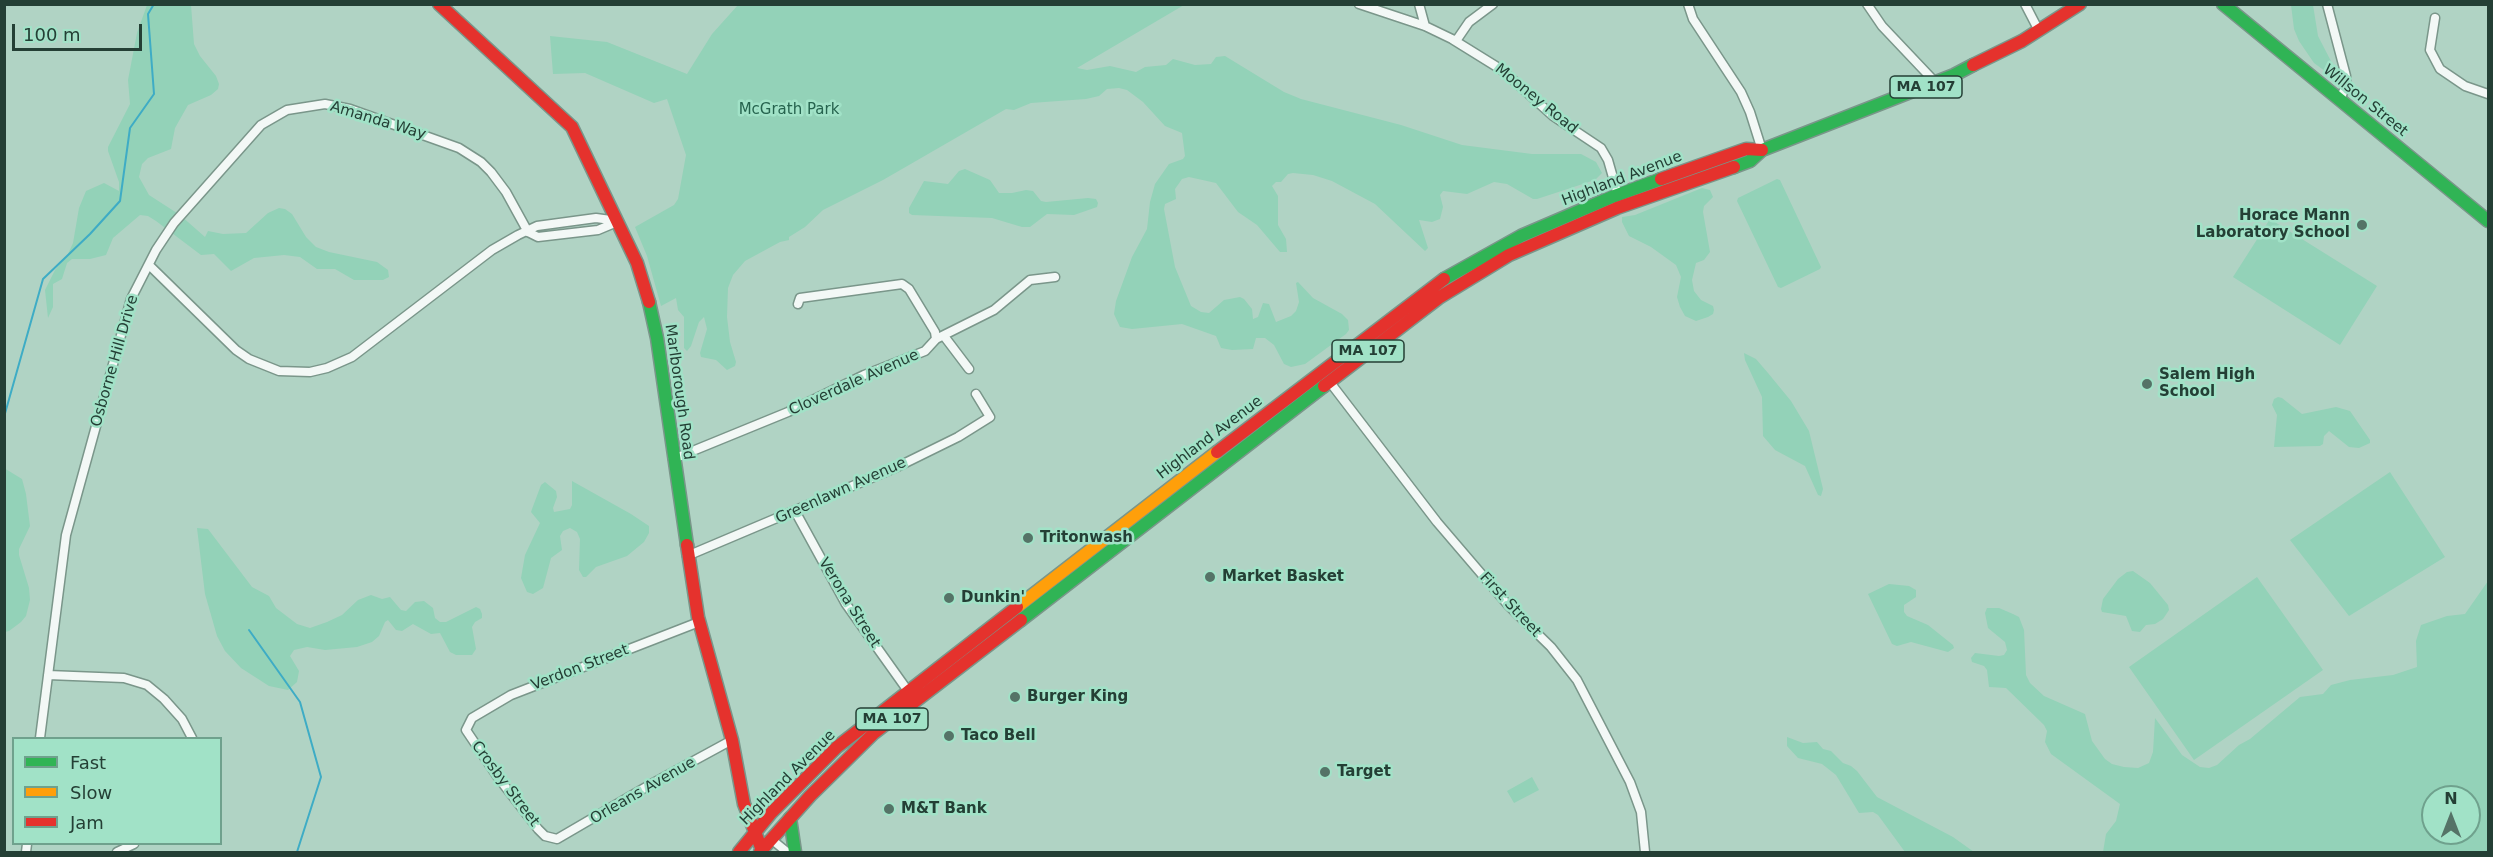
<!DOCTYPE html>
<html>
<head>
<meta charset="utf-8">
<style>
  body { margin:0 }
  #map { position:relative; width:2493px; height:857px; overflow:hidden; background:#b0d3c4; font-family:"DejaVu Sans",sans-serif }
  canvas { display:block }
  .frame { position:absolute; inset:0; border:6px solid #243f35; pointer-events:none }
  .legend { position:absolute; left:12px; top:737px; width:210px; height:108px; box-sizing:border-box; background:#a1e2c7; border:2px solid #6fa18d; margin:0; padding:8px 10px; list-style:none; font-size:18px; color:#243f35 }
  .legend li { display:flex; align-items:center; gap:12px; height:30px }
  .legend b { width:30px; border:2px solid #6fa18d }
  .north { position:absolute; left:2421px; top:785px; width:60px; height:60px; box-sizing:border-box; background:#a1e2c7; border:2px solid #6fa18d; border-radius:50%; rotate:0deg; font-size:16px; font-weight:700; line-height:24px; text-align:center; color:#243f35 }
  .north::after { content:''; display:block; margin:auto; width:21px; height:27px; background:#557367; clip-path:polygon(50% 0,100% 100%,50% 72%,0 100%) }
  .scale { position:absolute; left:12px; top:24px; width:130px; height:27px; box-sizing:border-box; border:3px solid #243f35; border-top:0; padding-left:8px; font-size:18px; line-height:21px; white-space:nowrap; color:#243f35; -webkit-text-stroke:4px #a1e2c7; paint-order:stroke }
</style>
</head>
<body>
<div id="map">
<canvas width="2493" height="857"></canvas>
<div class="frame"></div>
<ul class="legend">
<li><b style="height:8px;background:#30b455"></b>Fast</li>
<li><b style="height:8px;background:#ff9f0a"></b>Slow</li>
<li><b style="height:8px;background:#e5322d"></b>Jam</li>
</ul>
<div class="north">N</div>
<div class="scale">100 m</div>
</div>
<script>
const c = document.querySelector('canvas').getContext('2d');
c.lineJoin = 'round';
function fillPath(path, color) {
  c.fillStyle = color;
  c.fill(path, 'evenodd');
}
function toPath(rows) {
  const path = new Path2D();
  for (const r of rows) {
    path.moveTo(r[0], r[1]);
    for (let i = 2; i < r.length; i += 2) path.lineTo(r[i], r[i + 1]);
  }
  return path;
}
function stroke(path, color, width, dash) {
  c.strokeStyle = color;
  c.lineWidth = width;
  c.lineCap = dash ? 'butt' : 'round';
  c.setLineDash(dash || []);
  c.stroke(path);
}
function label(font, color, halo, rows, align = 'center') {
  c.font = font + ' "DejaVu Sans",sans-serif';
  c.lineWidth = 5;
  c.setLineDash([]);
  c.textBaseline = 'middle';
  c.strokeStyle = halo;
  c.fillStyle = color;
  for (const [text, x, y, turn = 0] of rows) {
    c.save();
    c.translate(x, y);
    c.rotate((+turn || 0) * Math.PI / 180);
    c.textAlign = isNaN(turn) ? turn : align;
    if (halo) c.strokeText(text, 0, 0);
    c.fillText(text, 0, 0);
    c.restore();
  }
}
fillPath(toPath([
  [147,5,191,5,194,44,200,56,216,76,219,84,218,89,211,95,188,105,175,128,171,149,148,158,142,164,139,177,149,195,180,215,205,237,208,231,223,234,246,233,268,213,279,208,285,209,292,214,306,237,316,247,329,252,377,262,388,270,389,277,383,280,354,280,335,269,317,269,300,257,284,255,254,258,231,271,214,254,201,255,156,221,148,216,140,215,113,238,106,255,90,259,72,259,67,263,62,279,53,284,53,307,48,318,45,290,55,270,67,256,73,243,79,208,86,191,104,183,119,191,119,182,108,151,108,147,130,104,128,80,137,33],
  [738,5,1184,5,1077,68,1087,70,1110,66,1136,72,1145,67,1166,65,1173,59,1195,65,1211,64,1216,57,1225,56,1284,92,1301,99,1401,125,1462,145,1532,154,1581,154,1596,162,1602,173,1595,180,1537,199,1533,199,1507,184,1494,182,1467,194,1443,191,1440,195,1443,207,1440,219,1432,222,1419,220,1428,248,1425,251,1375,204,1332,181,1313,175,1293,173,1288,174,1281,182,1276,182,1272,186,1278,196,1278,225,1286,239,1287,252,1280,252,1257,225,1238,212,1216,183,1189,177,1182,179,1175,189,1176,199,1165,204,1164,209,1175,267,1191,306,1201,312,1209,313,1224,300,1240,297,1244,299,1252,309,1253,319,1258,317,1263,303,1269,304,1276,322,1291,316,1296,311,1299,302,1296,283,1298,282,1313,298,1342,314,1348,320,1349,330,1346,334,1305,364,1291,367,1284,364,1274,345,1265,338,1256,338,1253,349,1232,350,1221,348,1216,336,1182,324,1132,329,1120,327,1114,314,1116,301,1132,257,1147,229,1150,202,1155,184,1169,164,1183,159,1185,156,1182,133,1165,126,1143,102,1127,90,1119,88,1107,89,1099,96,1086,99,1031,103,1014,110,1006,109,883,180,823,210,805,227,789,237,789,240,780,242,745,261,733,275,728,288,727,317,730,342,736,362,735,366,727,370,716,360,701,357,700,353,707,329,704,317,699,322,691,346,687,351,684,348,684,317,678,310,676,298,661,306,647,256,635,227,674,205,678,199,686,155,667,99,654,103,585,73,553,74,550,36,607,42,687,74,712,34],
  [2291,5,2313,5,2318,36,2334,67,2333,77,2314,63,2299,41,2294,29],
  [965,169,990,180,999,193,1012,193,1026,190,1033,191,1041,201,1046,202,1088,198,1096,199,1098,203,1097,207,1074,215,1047,214,1030,227,1022,227,992,218,912,215,909,213,909,208,924,181,948,184,959,171],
  [1777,179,1780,180,1821,267,1820,269,1781,288,1778,287,1737,201,1738,198],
  [1702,188,1710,190,1713,197,1704,206,1703,212,1710,252,1704,260,1696,263,1692,280,1694,291,1701,300,1713,306,1714,310,1713,314,1708,317,1696,321,1685,316,1680,307,1677,297,1681,277,1676,265,1651,247,1629,236,1622,222,1622,217,1635,215],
  [2270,219,2377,286,2340,345,2233,277],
  [1744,353,1756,359,1768,373,1791,401,1809,431,1823,489,1821,496,1818,495,1805,466,1775,450,1763,436,1762,397,1745,360],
  [2278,397,2282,398,2302,414,2336,407,2350,411,2370,440,2370,443,2359,448,2349,447,2329,431,2324,436,2323,444,2320,446,2274,447,2277,415,2272,405,2274,399],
  [4,468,22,479,26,494,30,526,19,549,19,555,29,588,30,600,26,616,21,622,9,631,5,632],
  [2390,472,2445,557,2349,616,2290,540],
  [572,481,631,514,649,526,649,533,644,542,627,556,596,567,586,577,583,577,579,570,580,539,577,532,570,528,563,531,560,536,562,550,551,558,543,588,533,594,527,592,521,578,525,555,540,523,531,512,532,509,541,485,545,482,556,491,557,497,553,508,554,512,570,509,572,505],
  [197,528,208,529,252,587,269,596,276,608,297,624,310,628,327,622,342,615,358,600,371,595,382,599,390,597,401,610,406,611,415,602,424,601,433,608,435,618,440,622,446,622,476,607,480,609,482,614,482,618,475,622,472,627,476,649,472,655,456,655,450,652,440,633,431,634,413,624,402,631,396,630,388,620,385,622,379,636,372,642,357,647,325,650,307,647,294,650,290,656,299,671,297,682,288,690,269,686,241,668,225,651,217,636,205,594],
  [2133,571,2150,583,2168,605,2169,610,2163,619,2155,624,2146,625,2140,632,2132,631,2126,616,2102,612,2101,609,2103,599,2118,579,2127,572],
  [2257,577,2323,670,2194,760,2129,667],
  [2488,581,2488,852,2103,852,2106,834,2116,821,2120,804,2051,754,2045,742,2047,731,2044,725,2006,688,1989,687,1987,670,1984,666,1972,662,1971,658,1975,653,1999,656,2004,655,2007,650,2005,642,1988,628,1985,613,1987,608,1999,608,2013,614,2019,617,2024,630,2026,675,2030,683,2044,696,2085,714,2092,741,2105,759,2112,764,2124,767,2138,768,2149,763,2153,752,2155,718,2182,755,2200,767,2209,768,2217,765,2239,745,2250,739,2300,697,2323,694,2331,685,2350,680,2393,675,2417,667,2416,641,2421,625,2447,616,2465,614],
  [2433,797,2469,797,2469,833,2433,833],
  [1889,584,1909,586,1916,590,1916,597,1904,605,1904,612,1907,616,1928,625,1953,645,1954,648,1948,652,1911,642,1897,646,1892,644,1868,594],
  [1787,737,1803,743,1817,742,1823,749,1831,751,1843,763,1851,766,1857,771,1877,797,1953,837,1974,852,1905,852,1878,815,1873,812,1859,813,1836,775,1822,764,1798,758,1787,746],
  [1532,777,1539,790,1514,803,1507,791]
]), '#93d2b8');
stroke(toPath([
  [4,417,43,279,90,234,120,201,130,128,154,94,148,14,154,4],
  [249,630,300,702,321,777,297,852]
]), '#3eacc5', 2);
const street = toPath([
  [1359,4,1425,26,1452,39,1502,70,1553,116,1601,148,1608,160,1618,195],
  [1419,4,1425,26],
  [1688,4,1693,19,1741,92,1750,112,1762,150],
  [1867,4,1882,26,1936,83],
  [2025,4,2039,31],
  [2327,4,2346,76,2346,85,2340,100],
  [2435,18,2430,50,2440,69,2465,86,2488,94],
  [1456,41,1469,22,1493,4],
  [528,232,538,237,598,230,617,222],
  [149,265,236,350,249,359,279,371,310,372,327,368,352,357,492,250,518,235,537,226,596,218,618,221],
  [798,304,800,298,902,284,909,289,935,332,936,339],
  [944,336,969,369],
  [1329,381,1437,522,1508,605,1551,647,1577,680,1630,782,1641,812,1645,852],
  [673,459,788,412,864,375,925,351,936,339,994,310,1030,280,1055,277],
  [795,511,846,604,908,691],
  [687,556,895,468,958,437,990,417,976,394],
  [699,622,511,695,472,718,466,730,497,776,538,829,545,836,557,839,653,783,732,740],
  [48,675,124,678,147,685,164,699,182,719,192,738],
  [40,738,66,535,131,299,156,250,174,223,261,125,287,110,325,104,350,109,459,148,481,162,491,172,506,192,528,232],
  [771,839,787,852],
  [26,852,27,844],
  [117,852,134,844]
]);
const fast = toPath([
  [2223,4,2488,221],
  [1734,167,1750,161,1762,150,1954,75,1973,65],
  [1444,279,1521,236,1612,197,1661,179],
  [649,302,657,338,687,545],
  [1021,620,1324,386],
  [790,818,795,852]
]);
const slow = toPath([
  [1017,607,1217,452]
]);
const jam = toPath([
  [439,4,572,127,637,263,649,302],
  [1973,65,2022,41,2080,4],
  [1661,179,1746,149,1762,150],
  [1324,386,1440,297,1509,255,1617,208,1734,167],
  [1217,452,1444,279],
  [687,545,698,617,732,740,744,804,762,850],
  [739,852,771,813,837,747,1017,607],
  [760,852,810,796,874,733,1021,620]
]);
stroke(street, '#7a968a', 11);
stroke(fast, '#7a968a', 15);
stroke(slow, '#7a968a', 15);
stroke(jam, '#7a968a', 15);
stroke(street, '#f3f8f6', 8);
stroke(fast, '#30b455', 12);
stroke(slow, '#ff9f0a', 12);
stroke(jam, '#e5322d', 12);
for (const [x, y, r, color] of [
  [2362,225,6,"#557367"],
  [2147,384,6,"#557367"],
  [1028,538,6,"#557367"],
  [1210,577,6,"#557367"],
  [949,598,6,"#557367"],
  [1015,697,6,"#557367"],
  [949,736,6,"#557367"],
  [1325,772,6,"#557367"],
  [889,809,6,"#557367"]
]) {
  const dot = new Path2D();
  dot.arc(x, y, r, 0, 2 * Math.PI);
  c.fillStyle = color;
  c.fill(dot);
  stroke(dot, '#a1e2c7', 2);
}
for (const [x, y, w] of [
  [1926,87,72],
  [1368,351,72],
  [892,719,72]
]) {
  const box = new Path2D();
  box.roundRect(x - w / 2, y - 11, w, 22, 4.5);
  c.fillStyle = '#a1e2c7';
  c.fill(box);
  stroke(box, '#243f35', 1.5);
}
label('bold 14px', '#243f35', null, [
  ["MA 107",1926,87],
  ["MA 107",1368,351],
  ["MA 107",892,719]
]);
label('15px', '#243f35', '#a1e2c7', [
  ["Mooney Road",1536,99,39],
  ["Willson Street",2365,101,39],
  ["Amanda Way",378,121,17],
  ["Highland Avenue",1622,179,-21],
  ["Osborne Hill Drive",115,361,-74],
  ["Cloverdale Avenue",854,383,-24],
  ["Marlborough Road",679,392,82],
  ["Highland Avenue",1210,438,-37],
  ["Greenlawn Avenue",841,491,-24],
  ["Verona Street",849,603,58],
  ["First Street",1510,605,47],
  ["Verdon Street",580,668,-21],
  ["Highland Avenue",788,778,-45],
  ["Crosby Street",505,784,53],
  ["Orleans Avenue",643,791,-30]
]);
label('15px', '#26634e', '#a1e2c7', [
  ["McGrath Park",789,110]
]);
label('bold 15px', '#243f35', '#a1e2c7', [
  ["Horace Mann",2350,216,"right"],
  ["Laboratory School",2350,233,"right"],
  ["Salem High",2159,375],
  ["School",2159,392],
  ["Tritonwash",1040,538],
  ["Market Basket",1222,577],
  ["Dunkin'",961,598],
  ["Burger King",1027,697],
  ["Taco Bell",961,736],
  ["Target",1337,772],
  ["M&T Bank",901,809]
], 'left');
</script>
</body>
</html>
